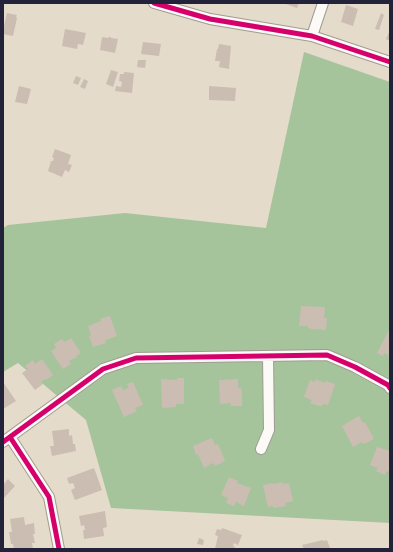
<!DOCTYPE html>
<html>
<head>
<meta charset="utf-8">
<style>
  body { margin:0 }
  #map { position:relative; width:393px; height:552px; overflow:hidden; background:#e5dbca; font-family:"Balsamiq Sans",sans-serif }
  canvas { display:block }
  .frame { position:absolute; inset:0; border:4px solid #22223b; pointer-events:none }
</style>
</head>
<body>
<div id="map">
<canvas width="393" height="552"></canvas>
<div class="frame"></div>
</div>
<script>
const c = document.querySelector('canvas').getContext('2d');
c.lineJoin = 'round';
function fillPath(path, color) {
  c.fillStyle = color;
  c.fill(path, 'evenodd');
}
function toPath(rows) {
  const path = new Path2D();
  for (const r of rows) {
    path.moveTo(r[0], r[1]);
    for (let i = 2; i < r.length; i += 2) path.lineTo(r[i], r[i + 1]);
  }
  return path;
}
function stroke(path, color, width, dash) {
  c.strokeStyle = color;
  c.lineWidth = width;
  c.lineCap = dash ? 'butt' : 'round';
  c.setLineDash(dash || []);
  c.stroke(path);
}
fillPath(toPath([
  [304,52,390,82,390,523,111,508,86,420,18,363,3,372,3,228,8,225,125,213,266,228]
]), '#a6c49b');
fillPath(toPath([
  [283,3,299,3,297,8],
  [346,5,358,9,353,26,341,22],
  [7,13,17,15,16,17,17,18,13,36,3,34,3,26,4,26],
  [381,13,384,15,379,30,375,29],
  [65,29,86,33,83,45,78,44,77,49,62,46],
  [390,30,390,41,386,39],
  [102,37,108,38,109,37,111,37,111,38,118,39,115,53,100,50],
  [143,42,161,44,159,56,141,54],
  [219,44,231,46,229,69,219,67,220,61,215,61,217,49,218,49],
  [138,60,146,60,145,68,137,67],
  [111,70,118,72,113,87,106,84],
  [124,72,134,73,132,93,115,91,116,86,121,87,122,82,119,81,120,74,124,74],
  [76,76,81,78,78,85,73,83],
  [84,79,88,81,85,89,80,87],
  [19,86,31,89,27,104,15,102],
  [209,86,236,88,235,101,209,100],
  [55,149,71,155,68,164,72,165,69,172,65,170,62,177,48,171,51,161,53,161,54,158,52,157],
  [301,306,325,307,324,318,327,318,326,330,312,329,308,328,308,326,299,326],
  [110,316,117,336,105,340,106,343,93,347,89,336,91,335,88,326,101,321,100,319],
  [390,328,390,359,388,359,390,356,384,353,383,356,377,353],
  [71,338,81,353,76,356,77,357,69,361,71,364,63,369,51,351,56,348,54,344,62,339,65,342],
  [42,359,53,375,46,380,45,379,41,382,43,384,35,390,22,373,28,369,25,366,33,360,35,364],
  [177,378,184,378,184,404,176,404,176,407,162,408,161,379,177,380],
  [238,379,238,388,241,388,242,392,242,406,231,406,231,403,220,404,219,380],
  [315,379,325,383,326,381,335,384,328,405,323,404,322,406,319,406,310,403,312,400,304,397,310,380,315,382],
  [3,382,16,401,3,409],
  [133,382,143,405,135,408,137,411,124,417,112,390,121,386,123,390,129,388,127,384],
  [359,416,363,423,365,422,374,439,364,444,362,442,353,447,342,426],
  [69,429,69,436,72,435,73,444,75,444,76,451,52,456,50,446,54,446,52,431],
  [212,438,215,445,218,444,225,461,215,466,213,463,204,468,198,454,196,455,193,446],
  [377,447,390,451,390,472,386,471,385,475,376,471,378,468,370,465],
  [94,468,102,490,75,500,71,490,75,488,73,483,69,484,67,478],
  [229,477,238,481,237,483,251,488,244,506,236,502,234,506,226,503,228,498,221,495],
  [8,479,15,486,3,499,3,485],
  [283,482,283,484,289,483,293,501,285,503,286,506,274,508,273,506,268,507,263,485,273,483,273,484],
  [105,511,107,527,103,528,104,536,84,539,83,530,85,530,84,525,81,526,79,516],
  [24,517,25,525,34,523,35,534,33,534,35,543,32,543,33,549,14,549,13,544,11,544,9,532,12,532,10,519],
  [222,528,242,535,238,545,234,543,233,546,235,547,234,549,215,549,218,536,215,535,217,529,221,530],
  [199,538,204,540,203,545,197,544],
  [323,540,323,541,327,540,330,548,327,549,304,549,302,545]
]), '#cbbdb2');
const minor = toPath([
  [154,3,210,19,312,36,390,62],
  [312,36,323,3],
  [10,437,49,497,59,549],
  [3,442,103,369,136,358,327,355,355,367,388,385,390,388],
  [261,449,269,430,268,356]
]);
stroke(minor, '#a09b94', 12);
stroke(minor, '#fbfaf7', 10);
stroke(toPath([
  [154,3,210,19,312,36,390,62],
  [10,437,49,497,59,549],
  [3,442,103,369,136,358,327,355,355,367,388,385,390,388]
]), '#d6006c', 5);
</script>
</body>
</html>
